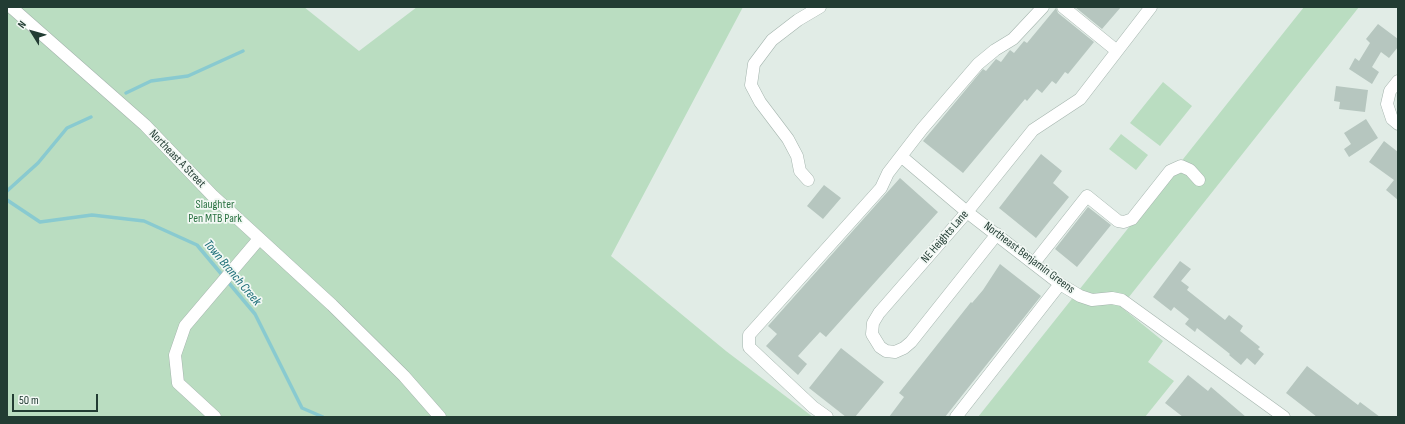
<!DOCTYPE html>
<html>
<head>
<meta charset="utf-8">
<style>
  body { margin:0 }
  #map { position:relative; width:1405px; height:424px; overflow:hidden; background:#e1ece6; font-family:"Sofia Sans Condensed",sans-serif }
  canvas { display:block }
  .frame { position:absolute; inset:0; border:8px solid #223c33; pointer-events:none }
  .north { position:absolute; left:12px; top:12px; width:40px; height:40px; -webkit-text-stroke:3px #f2f8f4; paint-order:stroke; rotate:307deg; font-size:11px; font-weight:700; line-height:16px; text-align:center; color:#223c33 }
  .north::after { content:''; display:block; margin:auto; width:14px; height:18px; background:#223c33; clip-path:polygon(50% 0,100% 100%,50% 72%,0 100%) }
  .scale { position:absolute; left:12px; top:394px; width:86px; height:18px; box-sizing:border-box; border:2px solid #223c33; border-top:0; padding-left:5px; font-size:12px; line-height:14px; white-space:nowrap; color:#223c33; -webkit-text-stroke:3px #f2f8f4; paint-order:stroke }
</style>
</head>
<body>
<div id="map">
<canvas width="1405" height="424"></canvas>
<div class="frame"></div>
<div class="north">N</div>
<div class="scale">50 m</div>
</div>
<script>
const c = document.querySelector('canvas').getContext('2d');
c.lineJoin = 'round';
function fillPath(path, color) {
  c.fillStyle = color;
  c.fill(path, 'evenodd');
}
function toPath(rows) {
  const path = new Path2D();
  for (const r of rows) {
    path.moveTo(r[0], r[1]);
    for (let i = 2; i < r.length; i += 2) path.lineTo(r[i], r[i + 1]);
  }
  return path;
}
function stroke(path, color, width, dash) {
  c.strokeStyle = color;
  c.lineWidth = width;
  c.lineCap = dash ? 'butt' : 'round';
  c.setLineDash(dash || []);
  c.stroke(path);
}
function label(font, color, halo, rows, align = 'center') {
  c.font = font + ' "Sofia Sans Condensed",sans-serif';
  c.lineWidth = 3.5;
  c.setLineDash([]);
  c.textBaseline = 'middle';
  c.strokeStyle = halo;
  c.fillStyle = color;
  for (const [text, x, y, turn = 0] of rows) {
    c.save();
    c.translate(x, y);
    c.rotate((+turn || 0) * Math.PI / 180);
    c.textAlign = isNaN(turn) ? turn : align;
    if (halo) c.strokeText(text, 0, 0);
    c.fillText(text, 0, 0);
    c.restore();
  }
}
fillPath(toPath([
  [7,7,304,7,359,51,417,7,743,7,611,256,726,351,813,417,7,417],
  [1304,7,1359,7,1121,307,1163,341,1148,362,1174,381,1145,417,978,417],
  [1163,82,1192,106,1160,146,1130,123],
  [1121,134,1148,155,1136,170,1109,149]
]), '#baddc1');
stroke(toPath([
  [126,93,151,81,188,76,243,51],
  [7,191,38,163,67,128,91,117],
  [7,200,40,222,92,215,144,221,197,245,255,314,302,408,323,417]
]), '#89cad0', 3.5);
fillPath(toPath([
  [1075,7,1121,7,1102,29],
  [1056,8,1058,13,1094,42,1068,74,1065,72,1056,84,1052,81,1042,93,1037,89,1027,101,1025,99,963,173,923,141,983,69,986,71,996,59,1001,62,1010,50,1014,53,1024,41,1027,43],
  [1378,24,1398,39,1398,47,1389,58,1381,52,1372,67,1379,72,1372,84,1349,69,1355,58,1359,61,1370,43,1366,39],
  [1336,86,1368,90,1365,112,1339,109,1340,102,1334,101],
  [1366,119,1378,138,1349,157,1344,149,1351,144,1344,133],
  [1384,141,1398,152,1398,200,1386,190,1394,180,1369,162],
  [1041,154,1062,171,1053,183,1069,197,1036,238,999,208],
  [900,178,938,212,826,337,820,332,798,356,807,364,798,375,766,346,777,334,768,326],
  [824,185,841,198,823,219,807,206],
  [1088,207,1111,225,1077,267,1055,249],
  [1180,261,1191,269,1181,281,1189,287,1187,290,1225,320,1229,315,1243,326,1240,331,1260,347,1258,349,1264,354,1255,365,1247,358,1241,365,1229,355,1230,354,1197,328,1195,332,1185,324,1189,319,1174,307,1171,311,1153,297],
  [1000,264,1041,296,945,417,889,417,904,397,899,393,971,302,972,303,983,290],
  [841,348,884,382,855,417,846,417,809,388],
  [1307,366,1358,405,1360,402,1380,417,1317,417,1286,393],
  [1188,375,1208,391,1211,387,1246,417,1183,417,1165,403]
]), '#b6c6bf');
const minor = toPath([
  [11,7,145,125,212,195,332,305,404,376,440,417],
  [1063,7,1117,51],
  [1398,81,1390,91,1387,104,1392,119,1398,124],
  [902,157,967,212,1060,284,1080,296,1092,300,1112,298,1122,300,1284,417],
  [808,180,800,171,797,156,788,139,760,102,751,85,754,64,772,40,798,20,820,7],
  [997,234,911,342,904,348,895,352,886,351,880,347,872,334,873,323,879,313,967,212,1033,130,1080,99,1151,7],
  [1034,263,1087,196,1118,221,1124,222,1132,219,1170,171,1181,166,1190,170,1199,180],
  [215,417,178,383,175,355,185,326,259,239],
  [827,417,813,407,749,347,749,335,881,188,888,173,922,129,978,64,995,50,1013,39,1043,7],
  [956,417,1060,284]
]);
stroke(minor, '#a4b4ad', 13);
stroke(minor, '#fff', 12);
label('12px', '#223c33', '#f2f8f4', [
  ["Northeast A Street",177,159,46],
  ["NE Heights Lane",945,237,-49],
  ["Northeast Benjamin Greens",1029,258,37]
]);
label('12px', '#2c7343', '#f2f8f4', [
  ["Slaughter",215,205],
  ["Pen MTB Park",215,219]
]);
label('italic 13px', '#1c6e78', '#f2f8f4', [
  ["Town Branch Creek",232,273,50]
]);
</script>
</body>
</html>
